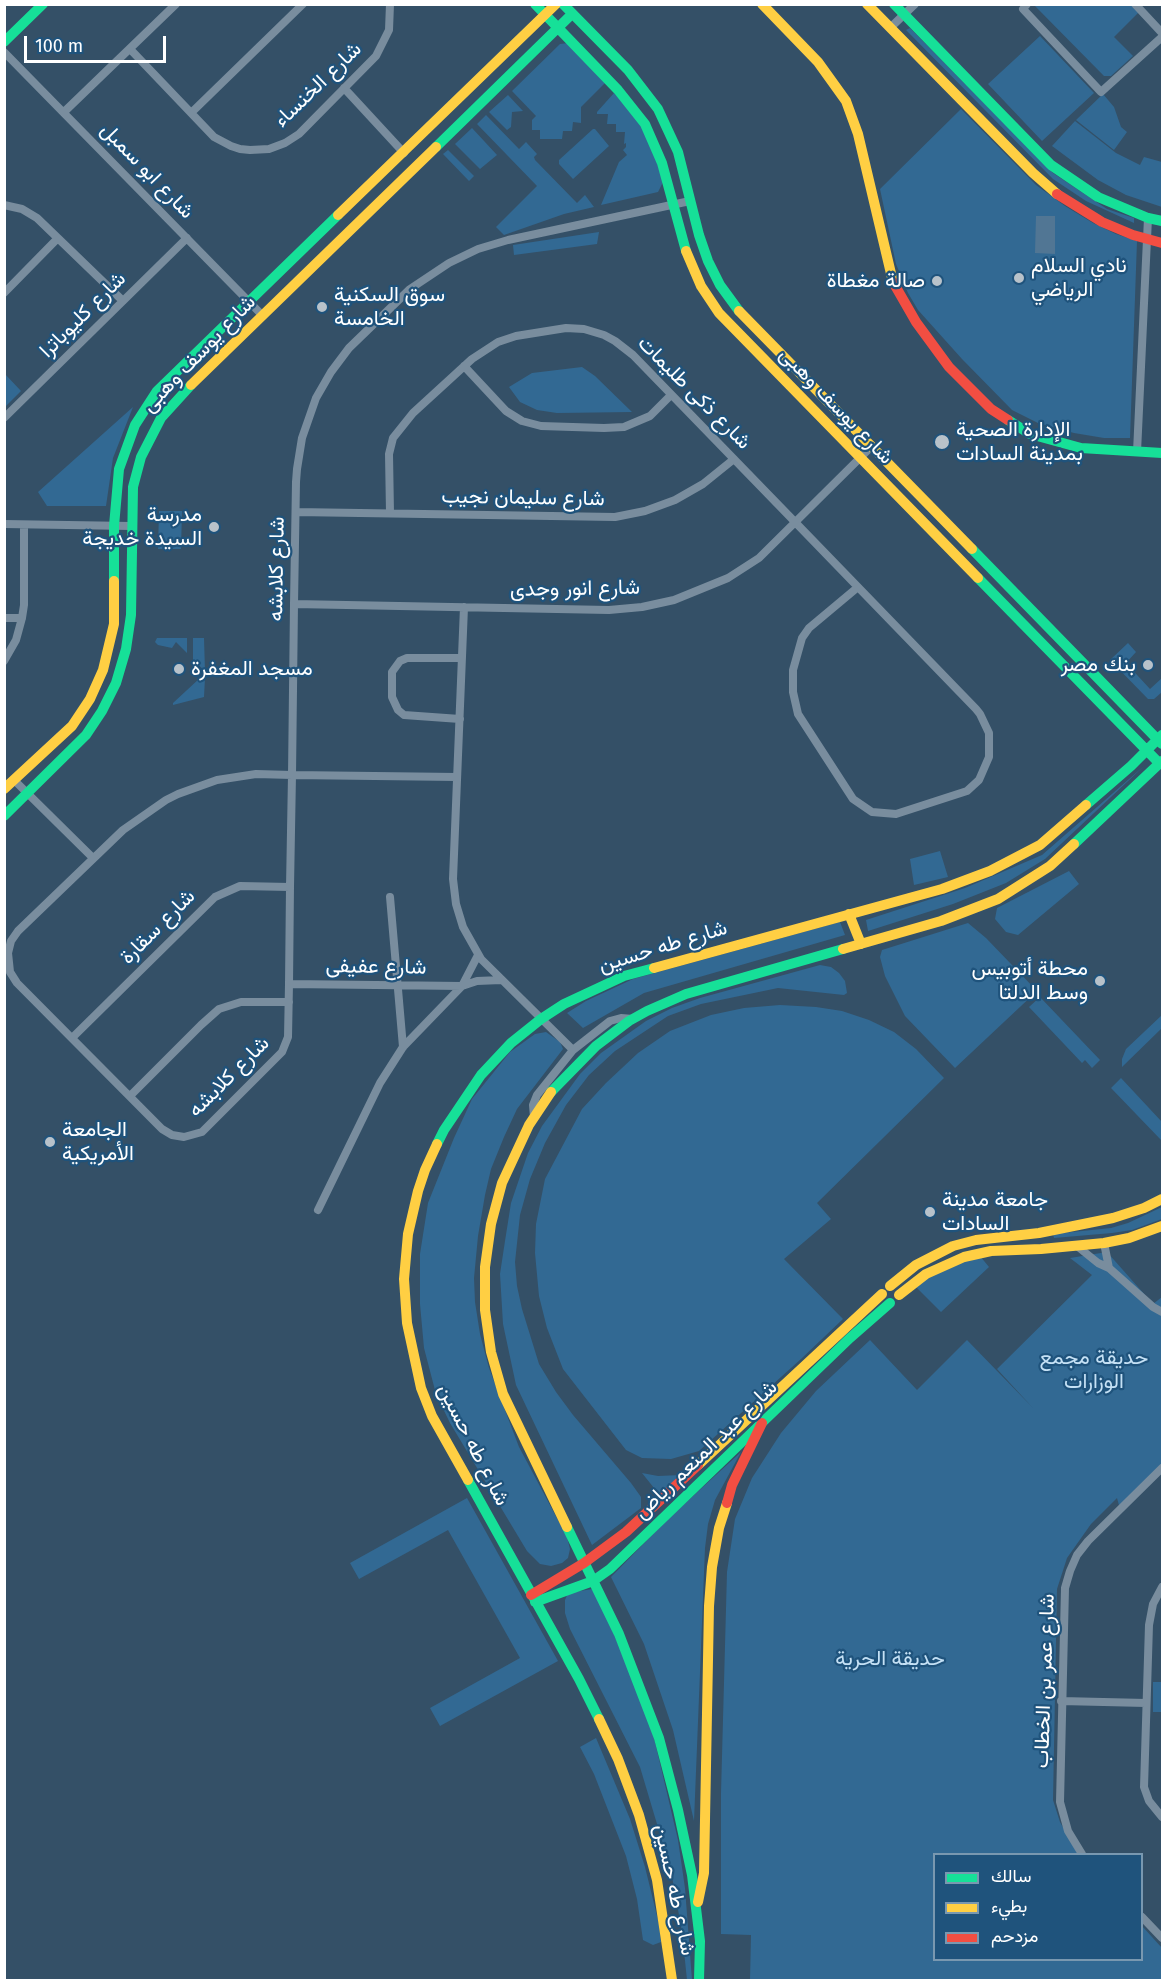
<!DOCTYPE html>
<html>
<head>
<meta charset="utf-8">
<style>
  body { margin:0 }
  #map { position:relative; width:1167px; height:1985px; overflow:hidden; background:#345067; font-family:"Fira Sans",Vazirmatn,sans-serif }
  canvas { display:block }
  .frame { position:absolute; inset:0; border:6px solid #fff; pointer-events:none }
  .legend { position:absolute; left:933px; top:1853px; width:210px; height:108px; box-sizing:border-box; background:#1f537c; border:2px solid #7998b0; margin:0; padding:8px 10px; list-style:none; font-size:18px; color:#fff }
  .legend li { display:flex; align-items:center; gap:12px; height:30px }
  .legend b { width:30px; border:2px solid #7998b0 }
  .scale { position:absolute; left:24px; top:36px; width:142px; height:27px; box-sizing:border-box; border:3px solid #fff; border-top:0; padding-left:8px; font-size:18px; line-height:21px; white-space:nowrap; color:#fff; -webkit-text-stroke:4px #1f537c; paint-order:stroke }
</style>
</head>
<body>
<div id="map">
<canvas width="1167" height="1985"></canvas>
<div class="frame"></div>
<ul class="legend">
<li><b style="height:8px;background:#16e098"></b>سالك</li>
<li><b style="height:8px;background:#ffcf43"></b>بطيء</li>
<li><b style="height:8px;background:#f24e42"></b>مزدحم</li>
</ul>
<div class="scale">100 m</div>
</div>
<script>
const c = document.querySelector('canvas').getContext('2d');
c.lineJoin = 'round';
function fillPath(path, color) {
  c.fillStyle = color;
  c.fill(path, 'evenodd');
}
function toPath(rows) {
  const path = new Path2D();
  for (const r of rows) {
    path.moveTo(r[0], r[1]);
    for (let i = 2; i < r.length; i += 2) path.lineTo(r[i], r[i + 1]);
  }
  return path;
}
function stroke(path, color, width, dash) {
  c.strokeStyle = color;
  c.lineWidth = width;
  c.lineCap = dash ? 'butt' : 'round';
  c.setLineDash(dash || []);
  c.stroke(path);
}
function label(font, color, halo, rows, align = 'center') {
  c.font = font + ' "Fira Sans",Vazirmatn,sans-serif';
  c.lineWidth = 4.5;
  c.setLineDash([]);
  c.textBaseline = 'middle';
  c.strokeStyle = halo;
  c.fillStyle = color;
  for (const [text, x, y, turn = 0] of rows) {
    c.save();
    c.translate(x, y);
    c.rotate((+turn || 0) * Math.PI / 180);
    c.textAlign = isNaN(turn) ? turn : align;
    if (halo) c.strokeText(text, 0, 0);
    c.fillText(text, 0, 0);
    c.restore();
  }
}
fillPath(toPath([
  [1037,4,1132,5,1139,12,1114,37,1133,56,1111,76,1104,76,1035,6],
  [910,28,1053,173,1107,209,1134,218,1134,223,1086,201,1053,179,906,30],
  [1040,36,1094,93,1042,141,988,84],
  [569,43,605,83,581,107,581,123,573,122,572,131,563,131,562,139,540,139,540,130,532,130,532,120,536,116,512,91,560,44],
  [614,93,634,114,652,145,663,182,658,192,601,205,619,162,627,155,623,150,626,147,626,143,624,144,625,132,616,132,616,124,607,124,608,114,597,114,597,112],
  [1103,94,1114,107,1121,127,1127,132,1114,150,1076,120],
  [508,95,523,111,512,112,511,127,507,130,489,112],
  [961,109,1036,185,1065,206,1093,223,1116,234,1137,241,1130,438,1104,438,1074,433,1038,423,1012,410,962,359,918,310,908,293,896,264,880,189],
  [486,115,519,149,526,142,537,154,534,157,535,160,577,203,585,195,594,207,564,214,504,235,496,227,537,186,477,124],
  [1075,121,1116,153,1140,165,1144,157,1162,162,1162,207,1126,195,1098,180,1052,146],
  [472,128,497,155,480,169,455,144],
  [593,129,595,129,609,146,573,179,559,164,559,160],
  [448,150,474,176,469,181,443,154],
  [599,232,597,244,514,255,513,245],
  [582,367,595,376,632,412,557,413,537,410,520,402,509,387,532,373],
  [5,374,21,391,5,407],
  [133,407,113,458,106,506,47,506,38,492],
  [159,511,182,511,181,549,158,549],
  [157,638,187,638,187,653,176,642,172,648,158,645,155,642],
  [193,638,204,638,205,671,193,660],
  [1128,643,1136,652,1126,663,1150,689,1162,678,1162,692,1154,699,1148,699,1110,660],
  [200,678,205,678,204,697,173,705,173,703],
  [1144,766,1045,859,1006,883,953,904,868,931,866,920,965,888,1042,855],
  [940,851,948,877,914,885,910,859],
  [1069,871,1079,884,1018,935,1006,932,995,919,997,908],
  [840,922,845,935,644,993,583,1028,567,1013,586,1001,633,979],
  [968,923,986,938,1037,991,955,1068,905,1016,885,976,880,957,882,950],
  [820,965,831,967,839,973,845,981,847,993,844,995,778,988,701,1004,668,1016,615,1051,589,1075,566,1105,545,1143,530,1179,520,1215,515,1262,517,1286,522,1309,539,1364,556,1392,573,1415,631,1483,641,1497,641,1508,592,1545,516,1385,503,1324,500,1274,505,1241,511,1203,528,1153,542,1126,580,1074,601,1053,646,1021,672,1008,700,998],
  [1040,997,1100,1060,1092,1068,1085,1060,1082,1063,1029,1007],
  [780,1005,816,1007,842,1011,869,1020,894,1032,916,1049,944,1078,817,1203,831,1219,784,1259,843,1319,801,1359,699,1451,671,1459,642,1458,626,1450,563,1369,547,1328,539,1296,535,1253,536,1224,545,1179,582,1109,606,1083,638,1053,670,1031,711,1015,744,1008],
  [1162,1015,1162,1028,1122,1067,1122,1059,1126,1049],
  [546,1032,560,1042,563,1049,517,1109,504,1137,491,1169,485,1195,478,1236,474,1278,475,1302,480,1334,489,1368,519,1447,567,1537,570,1549,568,1558,562,1563,551,1566,540,1564,527,1551,450,1423,436,1394,424,1348,420,1304,420,1254,428,1203,454,1138,472,1099,510,1052,535,1034],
  [1121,1078,1162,1122,1162,1141,1111,1088],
  [1162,1207,1162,1219,1132,1230,1112,1233,1054,1238,1053,1234,1111,1228,1128,1223],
  [1107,1252,1153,1304,1162,1297,1162,1468,1120,1509,1117,1498,1091,1524,1067,1558,1057,1589,1053,1800,1060,1822,1078,1854,934,1854,934,1960,1142,1960,1142,1926,1162,1948,1162,1980,750,1980,751,1935,721,1934,721,1793,727,1572,735,1519,752,1478,781,1433,816,1391,870,1340,917,1390,967,1340,1033,1408,997,1369,1092,1275,1070,1258],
  [980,1256,989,1267,941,1312,916,1287,938,1270],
  [741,1452,715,1500,708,1524,705,1548,694,1821,673,1730,644,1644,611,1577,669,1518],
  [642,1473,658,1476,681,1475,663,1492,658,1493],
  [467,1498,558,1661,440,1726,430,1708,520,1658,448,1530,359,1579,350,1563],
  [592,1589,604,1610,651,1725,678,1840,685,1888,692,1980,687,1980,682,1932,671,1871,640,1767,570,1629,565,1613,565,1600,568,1593],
  [1153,1682,1162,1682,1162,1712,1153,1712],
  [596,1738,630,1819,645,1867,659,1924,661,1942,653,1945,643,1940,637,1899,626,1856,594,1774,580,1747]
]), '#326993');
fillPath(toPath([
  [1036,216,1055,216,1055,254,1035,253]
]), '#517694');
stroke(toPath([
  [1027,4,1023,9,1101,92,1162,37],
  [1135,4,1162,33],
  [890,28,915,4],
  [130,49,214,137,231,146,240,149,250,150,269,149,285,143,299,134,376,56,389,30,390,4],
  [4,52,263,316],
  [344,88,404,153],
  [64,112,176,4],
  [191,113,303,4],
  [4,205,22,209,37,218,123,301],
  [4,293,58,238],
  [464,366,506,411,522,421,541,426,604,428,624,427,650,416,671,395],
  [4,418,187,238],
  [1137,452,1148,218],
  [296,512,615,517,645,511,675,500,703,484,734,459],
  [390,513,389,454,393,438,413,413,472,359,498,342,516,336,566,328,584,329,604,335,615,341,633,355,795,522,976,709,980,714,989,733,989,757,979,780,967,791,896,814,872,812,853,799,798,714,793,692,793,670,802,638,809,628,858,587],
  [4,524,131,526],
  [294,604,609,610,642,607,674,600,728,578,759,558,871,447],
  [464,607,453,879,456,904,463,927,481,959,573,1050],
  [4,618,22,618],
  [4,661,16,640,22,618,24,605,24,525],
  [460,719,404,715,398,710,392,697,392,672,400,661,407,658,462,658],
  [457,777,292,775,256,774,217,780,178,794,166,800,123,830,18,931,11,941,8,953,10,972,17,983,162,1129,172,1135,184,1137,202,1132,282,1052,288,1037,289,984,290,887,292,775,294,604,296,482,297,469,302,438,316,398,331,372,349,348,410,289,449,263,478,249,508,240,690,201],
  [14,780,93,858],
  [390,897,403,1047],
  [289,984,462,986,477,981,501,980],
  [72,1038,215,897,240,886,290,887],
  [130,1096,201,1025,219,1009,241,1002,289,1002],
  [534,1117,533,1105,537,1095,573,1050,610,1021,621,1018,633,1019],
  [318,1210,380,1083,403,1047,462,986,478,955],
  [1104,1243,1109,1268],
  [1077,1246,1098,1263,1109,1268,1153,1307,1162,1312],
  [1162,1587,1153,1604,1149,1625,1144,1787,1149,1801,1162,1817],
  [1061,1701,1146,1703],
  [1082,1854,1068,1831,1060,1802,1065,1588,1070,1571,1077,1555,1088,1541,1162,1468],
  [1142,1917,1162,1938]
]), '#798d9e', 8);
stroke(toPath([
  [535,4,618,90,645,124,662,163,686,251],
  [563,4,628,70,658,109,678,152,699,235,708,261,720,285,739,311],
  [894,4,1051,165,1098,197,1148,218,1162,221],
  [4,42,43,4],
  [436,147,572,14],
  [1008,420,1030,434,1081,448,1162,453],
  [972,549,1162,744],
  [978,578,1160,764],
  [114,581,114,526,119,469,135,425,157,391,338,215],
  [1086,805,1131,766,1162,735],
  [4,816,86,735,102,711,116,683,126,649,131,615,133,487,141,457,161,418,191,385],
  [1074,844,1162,761],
  [551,1092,596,1046,629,1021,647,1011,686,994,843,949],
  [437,1144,444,1130,481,1075,511,1043,541,1019,564,1004,624,976,654,968],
  [468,1480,579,1679,599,1719],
  [567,1527,619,1634,659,1738,678,1810,692,1875,700,1941,699,1980],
  [535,1602,593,1581,610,1569,850,1338,890,1303]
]), '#16e098', 10);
stroke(toPath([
  [762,4,818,62,846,101,858,134,893,282],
  [867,4,1033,173,1057,194],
  [338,215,556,4],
  [686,251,701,286,719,313,978,578],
  [739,311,972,549],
  [191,385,436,147],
  [4,789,72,726,90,699,103,670,114,624,114,581],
  [849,914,861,944],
  [843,949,941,921,998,899,1050,866,1074,844],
  [654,968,942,889,990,871,1040,845,1086,805],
  [551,1092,529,1125,502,1183,491,1224,485,1267,485,1310,491,1352,503,1394,567,1527],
  [437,1144,425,1170,418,1191,408,1234,404,1279,407,1323,421,1388,432,1416,468,1480],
  [890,1286,916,1265,953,1246,976,1240,1039,1233,1113,1218,1144,1208,1162,1199],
  [899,1295,926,1274,964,1257,991,1251,1041,1249,1104,1243,1129,1238,1162,1226],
  [698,1465,882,1294],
  [599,1719,618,1759,639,1815,657,1880,672,1980],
  [698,1902,704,1873,709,1606,712,1567,719,1528,727,1503]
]), '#ffcf43', 10);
stroke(toPath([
  [1057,194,1102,222,1133,235,1162,243],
  [893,282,916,322,949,367,991,409,1008,420],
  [727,1503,732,1485,762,1423],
  [531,1595,584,1563,626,1532,698,1465]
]), '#f24e42', 10);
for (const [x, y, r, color] of [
  [1019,278,6,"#b8c2ca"],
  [937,281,6,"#b8c2ca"],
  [322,307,6,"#b8c2ca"],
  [942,442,8,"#b8c2ca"],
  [214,527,6,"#b8c2ca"],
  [1148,665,6,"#b8c2ca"],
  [179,669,6,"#b8c2ca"],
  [1100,981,6,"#b8c2ca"],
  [50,1142,6,"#b8c2ca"],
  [930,1212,6,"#b8c2ca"]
]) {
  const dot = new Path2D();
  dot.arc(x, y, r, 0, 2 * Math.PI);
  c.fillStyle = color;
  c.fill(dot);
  stroke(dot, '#1f537c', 2);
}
label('21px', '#fff', '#1f537c', [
  ["شارع الخنساء",318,85,-44],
  ["شارع ابو سمبل",147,171,46],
  ["شارع كليوباترا",83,315,-45],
  ["شارع يوسف وهبى",199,354,-46],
  ["شارع ذكى طليمات",694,393,45],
  ["شارع يوسف وهبى",836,406,46],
  ["شارع سليمان نجيب",523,498,1],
  ["شارع كلابشه",277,569,-89],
  ["شارع انور وجدى",575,589,-1],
  ["شارع سقارة",158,927,-45],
  ["شارع طه حسين",663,947,-17],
  ["شارع عفيفى",376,967,1],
  ["شارع كلابشه",229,1077,-45],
  ["شارع طه حسين",473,1445,63],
  ["شارع عبد المنعم رياض",706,1450,-44],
  ["شارع عمر بن الخطاب",1045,1681,-88],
  ["شارع طه حسين",674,1890,78]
]);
label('21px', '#fff', '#1f537c', [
  ["نادي السلام",1031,266],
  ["الرياضي",1031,290],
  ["صالة مغطاة",925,281,"right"],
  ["سوق السكنية",334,295],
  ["الخامسة",334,319],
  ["الإدارة الصحية",956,430],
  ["بمدينة السادات",956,454],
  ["مدرسة",202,515,"right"],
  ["السيدة خديجة",202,539,"right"],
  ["بنك مصر",1136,665,"right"],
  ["مسجد المغفرة",191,669],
  ["محطة أتوبيس",1088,969,"right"],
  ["وسط الدلتا",1088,993,"right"],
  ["الجامعة",62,1130],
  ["الأمريكية",62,1154],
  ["جامعة مدينة",942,1200],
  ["السادات",942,1224]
], 'left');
label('21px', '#c5e1f5', '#1f537c', [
  ["حديقة مجمع",1094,1358],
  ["الوزارات",1094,1382],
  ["حديقة الحرية",890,1659]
]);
</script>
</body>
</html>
